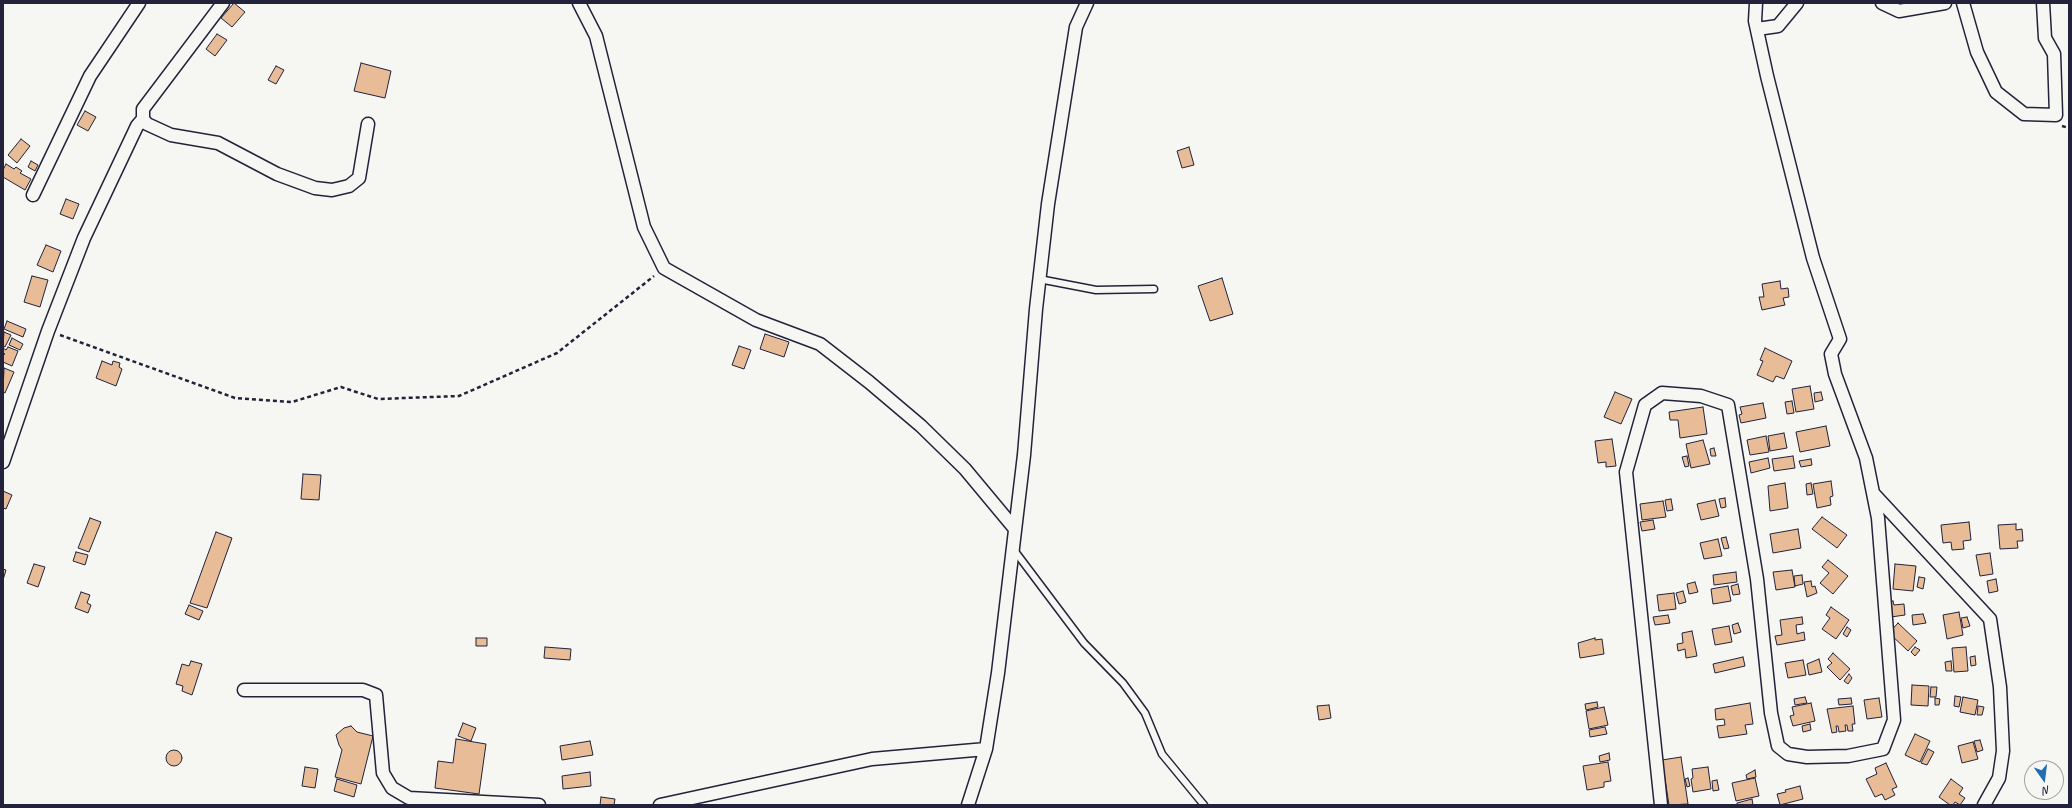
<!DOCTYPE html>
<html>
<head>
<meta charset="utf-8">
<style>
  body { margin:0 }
  #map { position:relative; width:2072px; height:808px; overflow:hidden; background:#f6f6f2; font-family:Caveat,sans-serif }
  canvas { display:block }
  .frame { position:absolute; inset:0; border:4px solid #22223b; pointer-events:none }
  .north { position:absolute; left:2024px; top:760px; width:40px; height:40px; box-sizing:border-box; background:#f6f6f2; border:1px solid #a1a1a9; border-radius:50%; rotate:166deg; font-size:11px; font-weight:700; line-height:16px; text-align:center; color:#22223b }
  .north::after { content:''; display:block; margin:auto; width:14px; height:18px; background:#1f6fb2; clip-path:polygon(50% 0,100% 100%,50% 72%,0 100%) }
</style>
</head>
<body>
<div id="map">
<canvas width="2072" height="808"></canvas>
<div class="frame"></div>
<div class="north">N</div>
</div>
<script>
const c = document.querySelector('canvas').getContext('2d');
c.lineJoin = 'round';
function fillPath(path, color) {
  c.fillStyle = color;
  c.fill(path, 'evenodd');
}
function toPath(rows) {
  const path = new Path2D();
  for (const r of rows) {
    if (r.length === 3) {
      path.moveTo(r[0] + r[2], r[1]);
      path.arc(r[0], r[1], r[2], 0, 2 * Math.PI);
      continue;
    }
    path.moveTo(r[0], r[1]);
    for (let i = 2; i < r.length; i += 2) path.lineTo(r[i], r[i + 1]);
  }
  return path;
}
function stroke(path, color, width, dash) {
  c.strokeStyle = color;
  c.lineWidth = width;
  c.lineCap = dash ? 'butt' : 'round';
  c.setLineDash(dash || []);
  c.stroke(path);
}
const building = toPath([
  [234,3,245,12,232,27,221,18,234,3],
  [217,34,227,40,215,56,206,49,217,34],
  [361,63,391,71,385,98,354,91,361,63],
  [276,66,284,70,276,84,268,80,276,66],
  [85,111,96,117,88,131,77,125,85,111],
  [21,139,30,146,17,163,8,155,21,139],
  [1189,147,1194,165,1182,168,1177,151,1189,147],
  [31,161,38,165,35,171,28,167,31,161],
  [6,164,14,169,16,167,22,171,20,173,31,179,25,190,3,177,3,170,6,164],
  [66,199,79,204,73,219,60,214,66,199],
  [46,245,61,251,53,272,37,265,46,245],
  [32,276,48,280,40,307,24,302,32,276],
  [1222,278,1233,314,1210,321,1198,286,1222,278],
  [1780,281,1781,289,1788,288,1789,297,1783,298,1785,305,1762,310,1759,297,1764,297,1762,284,1780,281],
  [7,321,26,329,23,337,4,329,7,321],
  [4,332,11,335,5,347,3,346,4,332],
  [765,334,789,342,784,357,760,349,765,334],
  [12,338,23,344,20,350,9,345,12,338],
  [739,346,751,350,744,369,732,365,739,346],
  [8,347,18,351,12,366,3,362,3,355,5,354,3,353,3,348,6,350,8,347],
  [1765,348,1792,361,1784,379,1776,376,1773,382,1757,375,1763,361,1760,360,1765,348],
  [102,361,112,365,113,361,120,363,119,367,122,369,116,386,96,378,102,361],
  [4,368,14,372,5,393,3,392,4,368],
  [1810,386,1814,409,1796,412,1792,389,1810,386],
  [1615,392,1632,399,1621,424,1604,417,1615,392],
  [1821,392,1823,400,1815,402,1814,393,1821,392],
  [1792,401,1794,413,1787,414,1785,402,1792,401],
  [1763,403,1766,418,1741,423,1739,415,1742,414,1740,407,1763,403],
  [1703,407,1707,434,1680,438,1678,420,1670,420,1669,412,1703,407],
  [1826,426,1830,446,1800,452,1796,432,1826,426],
  [1784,433,1787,448,1770,451,1768,436,1784,433],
  [1766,436,1769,452,1750,455,1747,440,1766,436],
  [1612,439,1616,466,1606,467,1606,462,1598,463,1595,441,1612,439],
  [1703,440,1710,464,1691,468,1686,444,1703,440],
  [1714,448,1716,456,1711,456,1710,449,1714,448],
  [1687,456,1689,466,1685,467,1682,457,1687,456],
  [1793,456,1795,468,1774,471,1772,459,1793,456],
  [1768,458,1770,468,1751,473,1749,462,1768,458],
  [1811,459,1812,465,1801,467,1799,461,1811,459],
  [303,474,321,475,319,500,301,499,303,474],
  [1831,481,1833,496,1830,497,1831,505,1817,508,1813,484,1831,481],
  [1785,483,1788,508,1770,511,1768,486,1785,483],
  [1811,483,1813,494,1807,495,1806,484,1811,483],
  [3,491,12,495,6,509,3,508,3,491],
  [1725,498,1726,507,1721,508,1719,499,1725,498],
  [1671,499,1673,510,1667,511,1665,500,1671,499],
  [1715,500,1719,516,1701,520,1697,504,1715,500],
  [1663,501,1666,517,1642,520,1640,504,1663,501],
  [1822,517,1847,535,1837,548,1812,529,1822,517],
  [90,518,101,522,89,552,78,548,90,518],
  [1653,520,1655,529,1642,531,1640,522,1653,520],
  [1969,522,1971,540,1963,541,1964,549,1952,550,1951,542,1943,543,1941,525,1969,522],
  [2016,524,2016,530,2022,529,2023,541,2017,541,2018,548,2000,549,1998,525,2016,524],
  [1798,529,1801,548,1773,553,1770,534,1798,529],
  [216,532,232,538,207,608,190,603,216,532],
  [1726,537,1729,548,1724,549,1721,538,1726,537],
  [1718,539,1722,556,1704,559,1700,543,1718,539],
  [76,552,88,555,85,565,73,561,76,552],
  [1990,553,1993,574,1980,576,1976,555,1990,553],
  [1828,560,1848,576,1833,594,1820,583,1829,573,1822,567,1828,560],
  [34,564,45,567,38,587,27,583,34,564],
  [1895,564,1916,566,1913,591,1893,589,1895,564],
  [3,569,6,570,3,580,3,569],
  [1792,570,1795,587,1776,590,1773,572,1792,570],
  [1736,572,1737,582,1714,585,1713,575,1736,572],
  [1802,575,1803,584,1795,586,1794,576,1802,575],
  [1919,577,1925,578,1923,589,1917,587,1919,577],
  [1996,579,1998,591,1989,593,1987,581,1996,579],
  [1811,581,1812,587,1815,586,1817,593,1807,597,1804,582,1811,581],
  [1695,582,1698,592,1689,594,1687,584,1695,582],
  [1738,584,1740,594,1733,595,1731,586,1738,584],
  [1728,586,1731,601,1713,604,1711,589,1728,586],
  [1683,591,1686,602,1679,604,1676,593,1683,591],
  [81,592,90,595,87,603,91,605,88,613,75,608,81,592],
  [1674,593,1676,609,1659,611,1657,595,1674,593],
  [1893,601,1894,605,1904,604,1905,615,1891,617,1888,602,1893,601],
  [189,605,203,611,199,620,185,614,189,605],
  [1831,607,1849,620,1836,639,1822,629,1830,618,1826,615,1831,607],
  [1959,612,1963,635,1947,639,1943,615,1959,612],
  [1923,614,1926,623,1913,625,1912,615,1923,614],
  [1668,615,1670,623,1655,625,1653,617,1668,615],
  [1802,617,1803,624,1796,625,1797,634,1804,632,1805,640,1777,645,1775,636,1782,635,1780,620,1802,617],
  [1967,617,1970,626,1963,628,1961,618,1967,617],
  [1738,623,1741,632,1734,634,1732,625,1738,623],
  [1898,623,1917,641,1908,651,1889,633,1898,623],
  [1729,626,1732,642,1715,645,1712,629,1729,626],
  [1847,627,1851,630,1847,637,1843,634,1847,627],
  [1692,631,1697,656,1686,658,1685,649,1678,651,1677,644,1683,643,1682,633,1692,631],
  [476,638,487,638,487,646,476,646,476,638],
  [1595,638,1595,640,1602,639,1604,654,1580,658,1578,643,1595,638],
  [545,647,571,649,570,660,544,658,545,647],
  [1915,647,1920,650,1915,656,1911,652,1915,647],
  [1966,647,1968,671,1954,672,1952,648,1966,647],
  [1833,653,1850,669,1840,680,1827,667,1832,663,1828,659,1833,653],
  [1975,656,1976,665,1971,666,1970,657,1975,656],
  [1743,657,1745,666,1715,673,1713,664,1743,657],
  [1819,659,1822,672,1809,675,1807,664,1819,659],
  [1803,660,1806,675,1788,678,1785,663,1803,660],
  [191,661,202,664,192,695,182,691,183,686,176,684,182,664,189,666,191,661],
  [1951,661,1952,671,1946,671,1945,662,1951,661],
  [1849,674,1852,678,1848,684,1844,681,1849,674],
  [1912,685,1929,686,1928,706,1911,705,1912,685],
  [1931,687,1937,687,1936,697,1930,697,1931,687],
  [1955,696,1961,697,1959,707,1954,706,1955,696],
  [1805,697,1807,703,1795,705,1794,699,1805,697],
  [1963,697,1978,700,1975,715,1960,712,1963,697],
  [1851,698,1852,704,1839,705,1838,699,1851,698],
  [1879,698,1882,717,1867,719,1864,700,1879,698],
  [1935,698,1940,699,1939,705,1935,705,1935,698],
  [1597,702,1598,707,1586,710,1585,704,1597,702],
  [1750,703,1753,724,1745,725,1747,734,1719,738,1717,726,1725,725,1724,719,1716,720,1715,709,1750,703],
  [1811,703,1815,721,1793,726,1790,716,1794,715,1792,707,1811,703],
  [1329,705,1331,718,1319,720,1317,706,1329,705],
  [1853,706,1855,724,1852,724,1853,731,1848,731,1847,725,1845,725,1846,731,1839,732,1838,726,1836,726,1837,732,1832,733,1827,709,1853,706],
  [1978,706,1984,707,1982,715,1977,715,1978,706],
  [1604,707,1608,725,1589,729,1586,711,1604,707],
  [463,723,476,728,471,741,458,736,463,723],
  [1810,724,1811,730,1803,732,1802,726,1810,724],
  [351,726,357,732,373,736,361,784,335,777,342,750,339,745,336,735,344,728,351,726],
  [1605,727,1607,734,1590,737,1589,730,1605,727],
  [1915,734,1930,741,1920,762,1905,755,1915,734],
  [456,739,486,744,479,794,435,788,438,761,453,763,456,739],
  [1980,740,1983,750,1977,752,1974,741,1980,740],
  [590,741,593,755,562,760,560,746,590,741],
  [1973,742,1978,759,1962,763,1958,746,1973,742],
  [1928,749,1934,752,1927,765,1921,763,1928,749],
  [174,758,8],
  [1609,753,1610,760,1600,762,1599,756,1609,753],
  [1681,757,1688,804,1669,805,1662,760,1681,757],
  [1608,762,1611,781,1604,782,1604,787,1587,790,1583,766,1608,762],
  [1886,763,1897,787,1892,789,1895,795,1885,800,1882,794,1875,797,1866,779,1877,774,1875,768,1886,763],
  [305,767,318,769,315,788,302,786,305,767],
  [1708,767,1711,789,1693,792,1691,779,1693,778,1692,769,1708,767],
  [1755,770,1756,777,1747,779,1746,775,1755,770],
  [590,772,591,786,563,789,562,776,590,772],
  [1688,778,1690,786,1687,787,1685,779,1688,778],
  [1755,778,1759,796,1736,801,1732,783,1755,778],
  [337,779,357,785,354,797,334,791,337,779],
  [1951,779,1963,788,1959,794,1965,798,1960,805,1955,802,1953,805,1950,805,1939,797,1951,779],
  [1717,780,1719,790,1713,791,1712,781,1717,780],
  [1800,786,1803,799,1780,805,1777,794,1786,792,1785,790,1800,786],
  [601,797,615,799,614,805,600,805,601,797],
  [1752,799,1753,805,1737,805,1737,803,1752,799]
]);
fillPath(building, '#e7bc97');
stroke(building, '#22223b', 1);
const service = toPath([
  [1039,279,1096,290,1154,289],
  [1014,550,1084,643,1123,683,1145,713,1162,754,1204,805]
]);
const minor = toPath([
  [223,3,143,109,143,119,147,124,171,135,218,143,277,174,315,188,332,190,349,186,359,178,368,124],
  [579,3,596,36,644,227,664,268,756,320,820,344,869,382,921,426,965,469,1015,529],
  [1882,3,1899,11,1945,3],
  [1963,3,1977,52,1996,92,2024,114,2056,115,2054,54,2045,38,2043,3],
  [1757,29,1778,26,1797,3],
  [33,195,90,76,139,3],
  [3,462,48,331,84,238,137,126,143,119],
  [1873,493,1990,619,2000,687,2003,751,1999,778,1984,805],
  [244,690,363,690,376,695,383,773,392,788,409,798,539,805],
  [660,805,872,759,986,749],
  [968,805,986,749,998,673,1024,455,1036,309,1048,204,1076,27,1087,3],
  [1661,805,1626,472,1645,405,1662,393,1701,396,1728,405,1757,579,1771,713,1778,746,1788,754,1807,757,1848,756,1883,749,1894,720,1878,518,1866,458,1835,374,1831,354,1840,339,1813,258,1767,76,1755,21,1756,3]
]);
stroke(service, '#22223b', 9);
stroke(minor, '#22223b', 15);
stroke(toPath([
  [2062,126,2069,128],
  [60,335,235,398,292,402,341,387,378,399,459,396,557,353,654,276]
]), '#22223b', 2.5, [4, 3]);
stroke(service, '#f6f6f2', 6);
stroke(minor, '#f6f6f2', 12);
</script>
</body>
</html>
